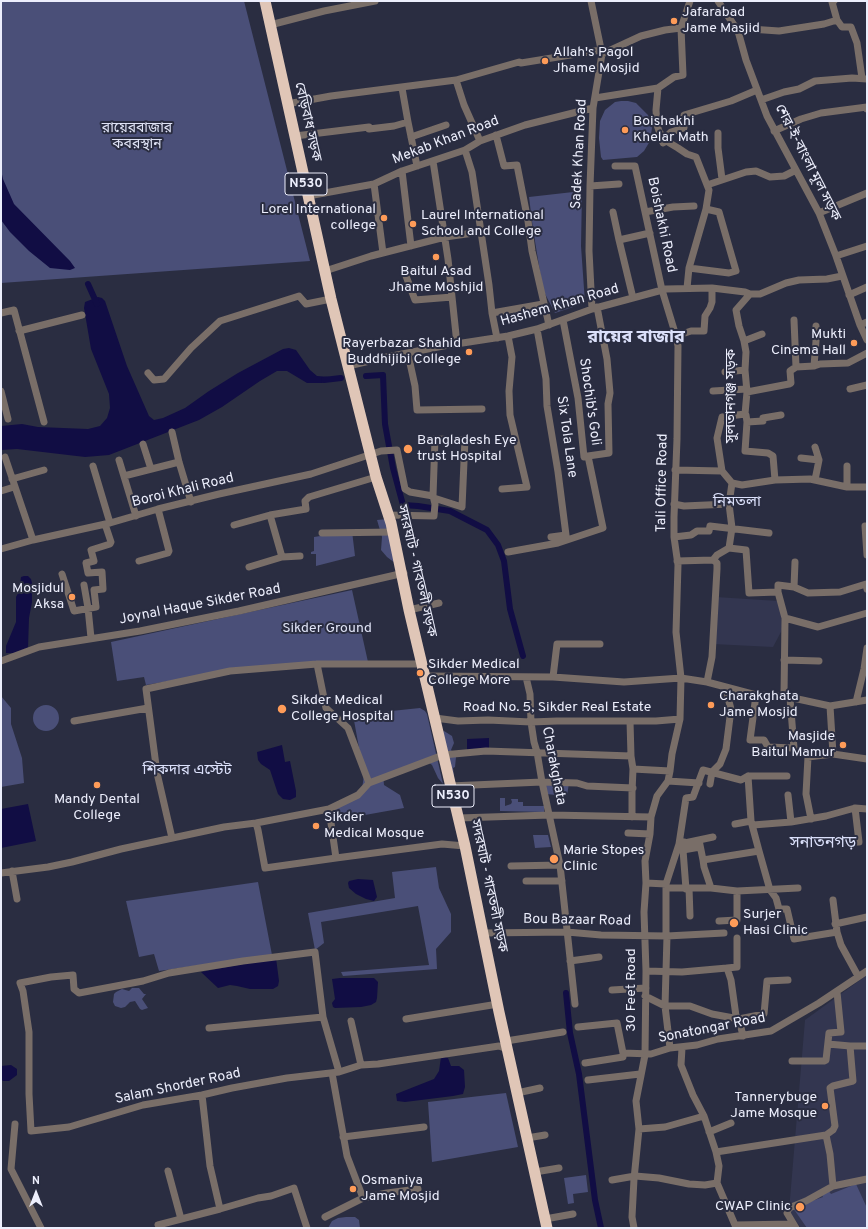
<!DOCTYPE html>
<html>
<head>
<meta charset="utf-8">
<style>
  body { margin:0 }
  #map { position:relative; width:868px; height:1229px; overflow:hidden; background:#2a2d41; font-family:Overpass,sans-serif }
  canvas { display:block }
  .frame { position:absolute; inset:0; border:2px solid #eceefc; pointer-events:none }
  .north { position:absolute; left:16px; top:1173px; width:40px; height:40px; -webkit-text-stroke:3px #2a2d41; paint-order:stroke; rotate:0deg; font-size:11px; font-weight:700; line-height:16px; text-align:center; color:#eceefc }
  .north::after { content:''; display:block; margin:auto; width:14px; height:18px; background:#eceefc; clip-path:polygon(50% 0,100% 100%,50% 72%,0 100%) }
</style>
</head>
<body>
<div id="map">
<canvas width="868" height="1229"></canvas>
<div class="frame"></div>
<div class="north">N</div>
</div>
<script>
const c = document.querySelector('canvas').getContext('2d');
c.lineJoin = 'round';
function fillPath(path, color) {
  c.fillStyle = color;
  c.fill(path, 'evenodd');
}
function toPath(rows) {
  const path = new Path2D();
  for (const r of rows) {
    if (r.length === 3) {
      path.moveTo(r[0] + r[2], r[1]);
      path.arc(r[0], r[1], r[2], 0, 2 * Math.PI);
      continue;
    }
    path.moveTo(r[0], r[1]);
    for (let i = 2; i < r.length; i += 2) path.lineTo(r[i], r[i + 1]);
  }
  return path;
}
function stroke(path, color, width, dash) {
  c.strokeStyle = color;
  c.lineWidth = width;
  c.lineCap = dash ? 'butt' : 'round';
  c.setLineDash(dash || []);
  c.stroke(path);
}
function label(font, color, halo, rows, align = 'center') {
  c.font = font + ' Overpass,"Noto Sans Bengali",sans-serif';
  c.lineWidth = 4;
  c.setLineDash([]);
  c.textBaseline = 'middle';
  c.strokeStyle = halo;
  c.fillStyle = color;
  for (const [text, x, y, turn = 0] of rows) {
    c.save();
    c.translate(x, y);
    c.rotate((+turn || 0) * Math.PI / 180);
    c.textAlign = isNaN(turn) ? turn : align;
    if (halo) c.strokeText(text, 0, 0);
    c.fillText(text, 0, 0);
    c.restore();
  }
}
fillPath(toPath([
  [716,597,778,601,781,609,782,630,773,647,713,644],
  [867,975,867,1228,801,1228,789,1211,805,1020]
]), '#333650');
fillPath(toPath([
  [1,1,244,1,310,261,1,283],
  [621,101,628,101,636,103,648,115,652,128,650,141,644,151,637,157,603,160,601,157,599,138,600,121,605,110,615,102],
  [582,191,581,246,585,303,555,313,543,290,533,229,529,197],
  [387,519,399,566,387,557,381,550,382,537,377,520],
  [352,531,355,556,316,566,316,554,311,554,311,552,314,551,314,537],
  [352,590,368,662,198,676,146,685,144,677,117,681,111,642],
  [1,696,11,708,11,724,22,758,24,783,1,787],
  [46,718,13],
  [420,708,425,711,427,714,443,784,438,778,432,765,427,761,383,775,384,785,400,795,404,808,337,820,336,807,362,789,364,775,353,715],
  [444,731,452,736,454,743,451,750,456,757,455,767,453,768,454,775,449,779,439,734],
  [544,783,569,783,567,796,546,794],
  [500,798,505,798,505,806,511,804,512,802,511,799,518,799,518,802,523,802,523,806,544,806,544,812,500,811],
  [533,835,548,835,551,847,535,848],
  [436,867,439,888,451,914,451,932,436,949,437,969,343,976,341,972,429,965,418,906,321,922,324,943,315,950,308,913,395,898,392,872],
  [258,882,272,955,159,971,154,954,139,957,126,901],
  [132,988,139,988,144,994,146,994,142,999,148,1008,142,1010,140,1009,135,1001,130,1002,125,1007,121,1008,115,1006,113,1002,114,994,116,992,122,989,129,991],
  [506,1093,518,1147,432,1162,428,1102],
  [586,1175,588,1192,573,1194,574,1203,568,1204,564,1178],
  [856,1184,867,1208,866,1228,807,1228,793,1208,823,1197,822,1195,828,1190,831,1194],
  [346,1217,355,1217,359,1220,360,1228,328,1228,332,1221,338,1218]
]), '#4a4f78');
fillPath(toPath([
  [1,170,3,179,14,204,70,261,75,268,70,270,50,268,29,251,10,232,1,220],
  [98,297,102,298,105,301,127,366,149,416,154,420,163,418,185,408,209,391,238,373,283,349,289,348,296,350,310,370,317,376,330,377,332,379,322,383,307,383,287,371,277,371,260,381,222,407,199,420,109,455,85,457,17,449,1,450,1,426,22,424,38,427,88,429,100,426,107,418,110,408,109,394,91,349,84,308,85,302],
  [24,576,28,576,31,579,32,583,32,602,29,618,28,648,22,653,6,653,6,646,16,622,16,597,19,591,21,577],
  [489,738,489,749,467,750,467,739],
  [282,745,285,762,290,761,296,791,296,797,290,800,283,799,278,794,270,770,261,764,258,760,257,752],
  [28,804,36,841,1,848,1,809],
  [358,879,373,880,377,897,374,901,366,899,356,894,349,888,348,883,349,881],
  [276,958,279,981,278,986,273,989,250,989,237,986,230,985,218,988,201,972],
  [340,978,374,978,378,982,377,998,376,1002,371,1005,361,1007,335,1008,333,1007,332,1003,335,999,332,979],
  [441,1057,445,1057,448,1058,451,1066,459,1066,464,1070,465,1087,463,1094,453,1096,405,1102,397,1101,396,1094,434,1079,439,1071],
  [11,1065,17,1069,17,1075,9,1081,3,1081,1,1079,1,1066]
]), '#110d44');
stroke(toPath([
  [88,284,97,304],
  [366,376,383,375,385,424,393,468,403,505,418,506,450,511,487,530,498,545,504,561,510,609,523,656],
  [324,380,341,378],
  [566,993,570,1033,579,1074,595,1200,601,1228]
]), '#110d44', 6);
stroke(toPath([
  [591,1,602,54,593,108,590,186,589,251,592,309],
  [718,1,738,31,746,60,767,116,819,213,836,256,860,325,867,340],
  [837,20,842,27,851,27,857,43,862,78],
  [270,25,324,11,375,1],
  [738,31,750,29,779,31,824,24,837,20,832,2,834,1],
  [602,54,641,36,665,30,681,28,690,1],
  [456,80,464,105,480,141],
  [658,88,674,77,683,75,681,28],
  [595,98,658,88,656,110,657,125,663,143],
  [761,100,784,92,799,89,815,81,852,78,867,79],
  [287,104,331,96,456,80,519,62,521,63,601,50],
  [408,122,417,166],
  [774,131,801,119,821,113,867,107,867,109],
  [718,133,718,148,722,179],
  [661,134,668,142,678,148,687,154,696,157,709,190,706,209,689,268,687,288],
  [496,135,504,166,517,165,528,221,532,251,549,325],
  [295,136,369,127,369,129,394,126,408,122,402,88],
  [411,137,446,125],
  [665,138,671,132,684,128,684,115,731,101,757,90],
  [465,150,472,172,489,285,492,313,497,338],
  [433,161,448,259,457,344],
  [615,166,635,166,662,290,676,336,678,346,677,439,674,517,674,537,678,565,676,632,681,678,680,719,672,754,670,771,668,781,657,796,651,817,650,834,645,861,646,883,644,912,646,971,645,1055,636,1101,639,1129,634,1179,632,1217,634,1228],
  [402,171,411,246],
  [374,184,383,253],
  [707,185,746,172,756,171,770,177,784,176,796,170],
  [590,186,619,184],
  [308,196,374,184,402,171,465,150,480,141,525,125,593,108],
  [613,212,619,240],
  [645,212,673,207,694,206],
  [819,213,867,193],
  [836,256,867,246],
  [689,268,729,273,736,271,719,212,706,209],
  [325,271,371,256,445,237,481,232],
  [406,276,415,300,452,297],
  [750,294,736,310,739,326,744,341,746,352,745,370,747,392,745,414,746,415,747,422,745,451,768,453,773,456,775,480],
  [849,295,867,287],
  [633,298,619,240,650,233],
  [1,313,14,310,44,422],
  [492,313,543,304],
  [794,320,796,367],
  [860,325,867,322],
  [537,329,546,379,547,406,558,472,566,535,551,537],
  [19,331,82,315],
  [676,336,691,331,704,331,705,316,710,308,712,302,712,288],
  [744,341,762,334],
  [408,354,415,386,417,410,482,409],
  [348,366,387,357,443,346,508,336,537,329,592,309,666,289,712,288,745,292,750,294,760,294,786,283,799,280,827,279,842,276],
  [814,366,816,341,816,326],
  [725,372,745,370],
  [148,373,154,380,164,379,191,348,220,321,299,296,306,304,331,299],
  [850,389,867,385],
  [1,391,8,419],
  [713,391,747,389],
  [747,392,789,384,791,383,790,371,796,367,814,366,820,364,848,363,867,353],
  [747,422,763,421,763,418,781,415],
  [172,432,179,462,191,502],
  [143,444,151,469],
  [815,447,819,460,815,480],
  [588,456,609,453,608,404,610,393,607,359,597,307],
  [5,457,33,540],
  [801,458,819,460],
  [119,460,136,516],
  [93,466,110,523],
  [675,470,722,471,732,483,742,485,775,480,810,479,847,487,867,487],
  [722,471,717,438,722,417,745,414],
  [124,476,179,462],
  [12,479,44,470],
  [847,487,847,466],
  [502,489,527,487,510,415,509,391,512,357,508,336],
  [1,491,14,487],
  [434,498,462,507,465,439],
  [674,504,684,506,729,504],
  [270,515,282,557],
  [388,515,434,516,435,504,433,496,435,439,480,440],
  [234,525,270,515,306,509,305,501,309,497,376,477],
  [865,526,867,555],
  [322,533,394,532],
  [674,537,691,535,697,531,709,531,710,526,769,533],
  [729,548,732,528,729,504,732,483],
  [1,549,33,540,110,523,158,509,219,494,311,474,381,451,397,450,405,489,410,492,433,496],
  [508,552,558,543,603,528,588,456,584,457,578,398,563,320],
  [139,561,168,553,169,551,158,509],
  [677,561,713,560,717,555,729,548,746,550,749,593,778,592,778,585,794,587,808,593,840,592,866,584,867,589],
  [249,567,282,557,300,556],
  [62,574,74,611,96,607,94,590,103,589,102,572,88,573,86,563,94,561,91,550,110,544,111,542,105,524],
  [84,585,88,608,91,638],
  [794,587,795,562],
  [778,592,785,618,784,696],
  [409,610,439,603],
  [785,618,818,627,867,613],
  [784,660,819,661],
  [1,661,39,647,140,631,239,611,404,573],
  [317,664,326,708,348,728,369,783],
  [425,676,553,677,624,682,681,678,707,682,756,695,784,696,830,706,867,700],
  [526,677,530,694,531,722,534,742,537,752,542,782,560,865,575,1004],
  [553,677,557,644,600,644],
  [707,682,712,657,717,569,717,563,713,560],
  [756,695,750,740,764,740,768,747,794,748,790,698],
  [856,702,864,669,867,648],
  [830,706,833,754],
  [435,718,458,721,488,720,531,722,557,721,656,721,680,719],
  [74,721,148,708],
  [630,721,631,756,633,769,632,792,632,817],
  [633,769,670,771],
  [748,776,787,776],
  [668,781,699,783],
  [710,784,712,772,720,764,726,749,731,709,728,698,727,688],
  [450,786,542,782,577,783,587,786,633,788],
  [788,795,791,822],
  [459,818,550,815,651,817],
  [811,819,806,794,808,757,833,754,867,759],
  [256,823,258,830,265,868,336,858,329,809],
  [735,824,751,821],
  [753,825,791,822,826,816,855,808,867,809],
  [628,833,650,834],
  [172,838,157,773,146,689,230,671,317,664,422,664],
  [699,840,703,860,759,851],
  [684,842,683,850,686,889],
  [838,842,859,842,855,808],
  [680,844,713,837],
  [683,850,700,847],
  [336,858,442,844,465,846],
  [703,860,704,867,711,888],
  [511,866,560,865],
  [12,871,17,899],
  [1,873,48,867,72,862,121,849,224,827,256,823,329,809,358,795,369,783,443,755,486,751,631,756],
  [526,881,562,881],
  [646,883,666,884],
  [666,888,711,888,737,891,798,888],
  [689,888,690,916],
  [833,900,837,932,841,945,858,976],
  [719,921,737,920,737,891],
  [835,924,867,917],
  [483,933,567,932,601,935,667,936,724,933],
  [666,935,666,884,679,844,686,798,693,797,703,770,741,780,748,776,751,821,759,851,770,890,776,898,779,909,787,909,794,939,837,932],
  [667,936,665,1006,670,1048],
  [737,938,737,967,727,968,731,980,736,1016,739,1019,743,1036],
  [570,961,599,957],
  [646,971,682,972,727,968],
  [612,990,646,988],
  [645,996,665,1006,690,1006,712,1014,739,1019,764,1014,767,981,788,980],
  [406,1019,498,1004],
  [351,1021,361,1065],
  [578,1027,617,1023,623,1053],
  [209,1028,323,1017],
  [506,1041,563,1032],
  [828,1044,850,1046,867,1046],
  [682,1048,681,1065,693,1095,704,1116,716,1152,719,1166,717,1183,735,1225],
  [623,1053,651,1054,670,1048,697,1045,718,1039,771,1031,819,1003,867,971],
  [792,1061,824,1061,826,1060,829,1033,841,1032,837,992],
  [585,1063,623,1057,623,1053],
  [339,1072,323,1017,315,952,243,961,169,973,143,981,79,993,74,989,73,975,51,977,20,983,23,991,29,1032,29,1094,31,1131,69,1127,143,1105,202,1095,232,1088,287,1078,339,1072,361,1065,378,1064,499,1046,507,1049],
  [332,1073,347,1156,363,1198],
  [588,1080,640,1074],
  [517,1093,540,1088],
  [202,1095,210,1166,220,1209],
  [15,1124,11,1169,41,1228],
  [639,1129,665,1127,704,1116],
  [709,1132,731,1123],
  [826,1135,830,1154,833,1186],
  [343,1137,424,1127],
  [527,1138,545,1135],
  [716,1152,826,1135,833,1130,835,1126,830,1088,833,1086,853,1081,850,1046],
  [168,1171,181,1219],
  [535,1172,559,1168],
  [612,1180,635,1176,659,1178,689,1184,705,1185,717,1183],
  [325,1217,363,1198,387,1193,418,1189],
  [545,1219,573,1214],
  [158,1225,220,1209,258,1198,271,1196,294,1188,307,1228],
  [735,1225,793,1224],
  [796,1228,787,1213,789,1208,806,1201,833,1186,867,1179]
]), '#796e68', 7);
stroke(toPath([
  [265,1,331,299,376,477,391,523,409,610,465,846,499,1012,547,1228]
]), '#e0c6b7', 11);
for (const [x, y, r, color] of [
  [674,21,4,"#fe9b58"],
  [545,61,4,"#fe9b58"],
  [625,130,4,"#fe9b58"],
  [384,218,4,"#fe9b58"],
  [413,224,4,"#fe9b58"],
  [436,257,4,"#fe9b58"],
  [854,343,4,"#fe9b58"],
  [469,352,4,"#fe9b58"],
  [408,449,5,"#fe9b58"],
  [72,597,4,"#fe9b58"],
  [420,673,4,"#fe9b58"],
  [711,705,4,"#fe9b58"],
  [282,709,5,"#fe9b58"],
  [843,745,4,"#fe9b58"],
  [97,785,4,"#fe9b58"],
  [316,826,4,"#fe9b58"],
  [554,859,5,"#fe9b58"],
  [734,923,5,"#fe9b58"],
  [825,1106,4,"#fe9b58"],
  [353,1189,4,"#fe9b58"],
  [800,1207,5,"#fe9b58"]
]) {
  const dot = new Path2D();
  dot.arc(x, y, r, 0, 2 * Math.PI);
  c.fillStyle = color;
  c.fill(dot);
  stroke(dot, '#2a2d41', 1.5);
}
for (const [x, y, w] of [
  [306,184,42],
  [453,796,42]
]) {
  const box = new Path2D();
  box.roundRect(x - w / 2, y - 11, w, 22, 3);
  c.fillStyle = '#2a2d41';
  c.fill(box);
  stroke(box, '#eceefc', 1);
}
label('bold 13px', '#eceefc', null, [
  ["N530",306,184],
  ["N530",453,796]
]);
label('14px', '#eceefc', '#2a2d41', [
  ["Jafarabad",682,13],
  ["Jame Masjid",682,29],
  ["Allah's Pagol",553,53],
  ["Jhame Mosjid",553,69],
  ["Boishakhi",633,122],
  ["Khelar Math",633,138],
  ["Lorel International",376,210,"right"],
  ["college",376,226,"right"],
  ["Laurel International",421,216],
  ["School and College",421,232],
  ["Baitul Asad",436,272,"center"],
  ["Jhame Moshjid",436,288,"center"],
  ["Mukti",846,335,"right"],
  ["Cinema Hall",846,351,"right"],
  ["Rayerbazar Shahid",461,344,"right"],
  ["Buddhijibi College",461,360,"right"],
  ["Bangladesh Eye",417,441],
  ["trust Hospital",417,457],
  ["Mosjidul",64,589,"right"],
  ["Aksa",64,605,"right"],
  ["Sikder Medical",428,665],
  ["College More",428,681],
  ["Charakghata",719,697],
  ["Jame Mosjid",719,713],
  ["Sikder Medical",291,701],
  ["College Hospital",291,717],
  ["Masjide",835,737,"right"],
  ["Baitul Mamur",835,753,"right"],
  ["Mandy Dental",97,800,"center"],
  ["College",97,816,"center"],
  ["Sikder",324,818],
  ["Medical Mosque",324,834],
  ["Marie Stopes",563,851],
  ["Clinic",563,867],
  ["Surjer",743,915],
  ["Hasi Clinic",743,931],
  ["Tannerybuge",817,1098,"right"],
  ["Jame Mosque",817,1114,"right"],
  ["Osmaniya",361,1181],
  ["Jame Mosjid",361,1197],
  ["CWAP Clinic",791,1207,"right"]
], 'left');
label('14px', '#eceefc', '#2a2d41', [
  ["বেড়িবাধ সড়ক",307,122,77],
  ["Mekab Khan Road",446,141,-21],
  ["Sadek Khan Road",580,154,-87],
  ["শের-ই-বাংলা মূল সড়ক",807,163,63],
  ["Boishakhi Road",661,225,78],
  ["Hashem Khan Road",560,306,-16],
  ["সুলতানগঞ্জ সড়ক",732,396,-90],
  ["Shochib's Goli",589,402,82],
  ["Six Tola Lane",566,437,82],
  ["Tali Office Road",663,483,-89],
  ["Boroi Khali Road",183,491,-14],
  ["সদরঘাট - গাবতলী সড়ক",416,571,77],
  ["Joynal Haque Sikder Road",200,605,-11],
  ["Road No. 5, Sikder Real Estate",557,708],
  ["Charakghata",553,766,79],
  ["সদরঘাট - গাবতলী সড়ক",488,886,78],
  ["Bou Bazaar Road",577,921,1],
  ["30 Feet Road",632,990,-90],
  ["Sonatongar Road",712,1029,-11],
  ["Salam Shorder Road",178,1087,-12]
]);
label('14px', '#dfe3f5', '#2a2d41', [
  ["রায়েরবাজার",137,129],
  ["কবরস্থান",137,145],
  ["Sikder Ground",327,629]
]);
label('15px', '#dbe0fa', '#2a2d41', [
  ["নিমতলা",737,503],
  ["শিকদার এস্টেট",187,771]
]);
label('16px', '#dbe0fa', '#2a2d41', [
  ["সনাতনগড়",823,844]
]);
label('bold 18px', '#dbe0fa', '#2a2d41', [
  ["রায়ের বাজার",636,338]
]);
</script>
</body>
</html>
